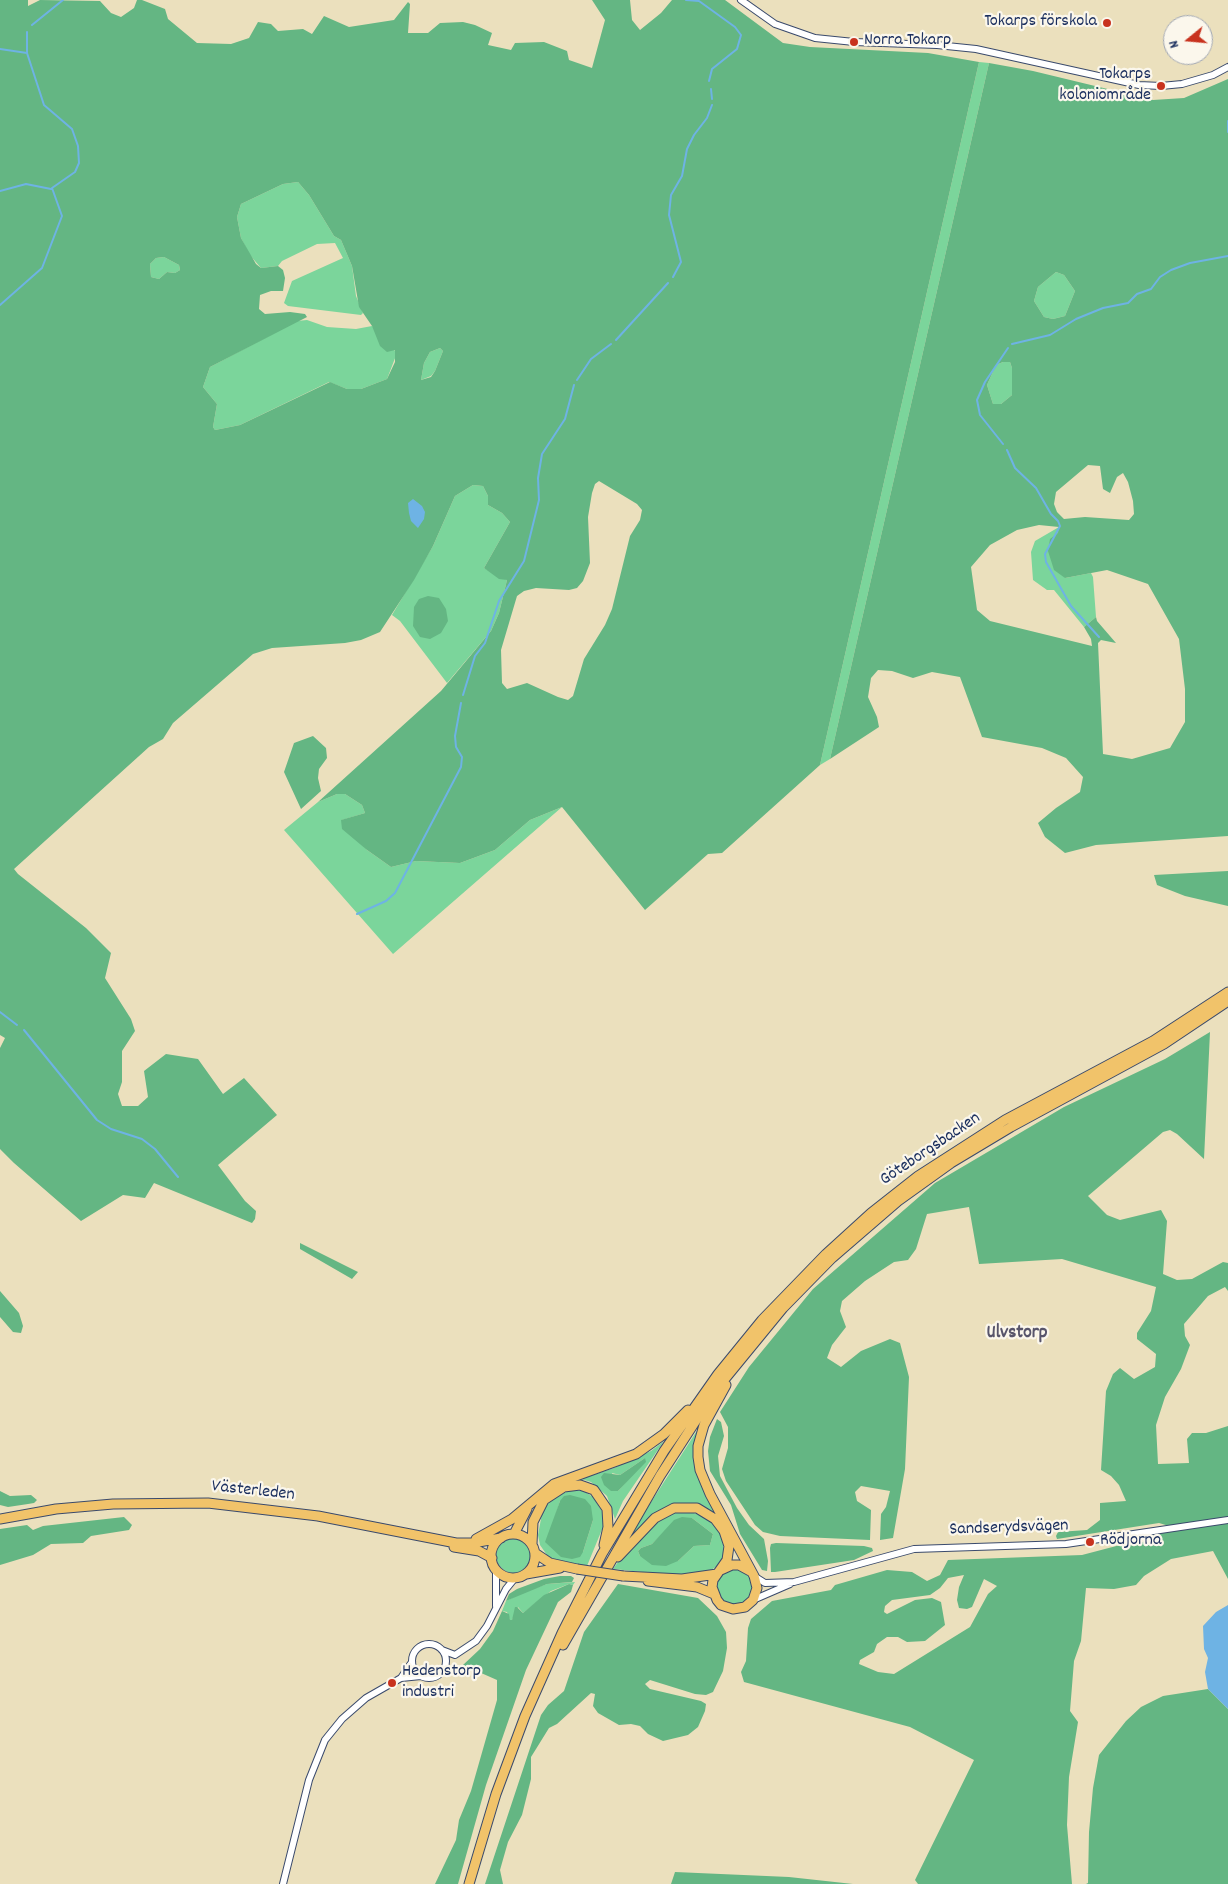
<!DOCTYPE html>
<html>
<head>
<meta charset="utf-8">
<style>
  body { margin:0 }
  #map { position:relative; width:1228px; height:1884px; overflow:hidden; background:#ebe0bd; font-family:Dekko,sans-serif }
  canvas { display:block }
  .north { position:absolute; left:1163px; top:15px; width:50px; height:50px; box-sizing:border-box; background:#fbf7ec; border:1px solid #a1a7b3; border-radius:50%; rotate:253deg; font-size:14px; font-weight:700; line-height:20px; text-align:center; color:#1b2f5e }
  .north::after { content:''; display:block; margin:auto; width:18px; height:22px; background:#c8321e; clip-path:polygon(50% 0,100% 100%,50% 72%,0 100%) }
</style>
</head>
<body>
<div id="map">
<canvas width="1228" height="1884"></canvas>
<div class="north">N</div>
</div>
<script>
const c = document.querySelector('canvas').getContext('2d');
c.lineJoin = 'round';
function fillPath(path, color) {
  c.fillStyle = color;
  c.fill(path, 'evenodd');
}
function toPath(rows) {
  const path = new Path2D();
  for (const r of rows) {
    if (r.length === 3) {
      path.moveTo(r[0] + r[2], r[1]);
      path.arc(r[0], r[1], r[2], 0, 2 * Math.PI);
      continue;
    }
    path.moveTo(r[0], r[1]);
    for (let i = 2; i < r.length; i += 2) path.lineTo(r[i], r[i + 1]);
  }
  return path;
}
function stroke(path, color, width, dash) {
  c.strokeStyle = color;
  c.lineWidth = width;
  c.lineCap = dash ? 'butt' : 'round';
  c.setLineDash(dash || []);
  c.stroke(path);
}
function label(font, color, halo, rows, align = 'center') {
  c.font = font + ' Dekko,sans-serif';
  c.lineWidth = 4.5;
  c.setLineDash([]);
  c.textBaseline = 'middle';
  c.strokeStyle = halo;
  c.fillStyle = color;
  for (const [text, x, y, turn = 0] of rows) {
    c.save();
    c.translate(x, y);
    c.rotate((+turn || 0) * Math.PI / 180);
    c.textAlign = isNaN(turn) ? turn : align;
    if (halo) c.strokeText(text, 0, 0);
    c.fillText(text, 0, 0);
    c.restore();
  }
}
fillPath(toPath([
  [979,62,989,63,830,759,820,765],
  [298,182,309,195,334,236,341,240,352,266,356,296,363,313,361,315,288,306,284,303,292,281,343,258,335,243,317,244,282,261,278,266,261,268,249,254,241,238,237,217,241,204,283,184],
  [164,257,179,265,180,270,175,273,167,272,159,279,151,277,150,264,156,258],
  [1056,272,1064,275,1075,291,1065,316,1053,319,1044,317,1034,301,1038,287],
  [307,320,327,327,356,329,372,326,397,353,387,379,361,389,347,389,329,382,240,425,215,430,213,427,217,404,203,387,210,367,297,321],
  [440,348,443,351,435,371,431,376,421,380,424,363,430,352],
  [1003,362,1010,362,1012,368,1012,395,1001,404,993,404,987,385,996,365],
  [473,485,483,486,488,496,488,505,502,513,510,522,484,568,507,580,499,613,491,631,447,683,400,621,392,615,433,546,455,496],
  [1059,527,1065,578,1091,573,1093,577,1096,617,1084,627,1054,590,1047,590,1033,580,1031,552,1035,541],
  [337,794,345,794,362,805,365,813,342,820,367,850,391,867,416,861,460,863,495,850,530,820,562,807,393,954,284,830,318,802],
  [698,1429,694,1461,698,1475,718,1515,701,1505,684,1503,669,1507,649,1519,628,1538],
  [664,1441,623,1501,615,1519,607,1496,591,1482,581,1479,614,1468,651,1451],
  [645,1458,626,1482,618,1491,612,1473,620,1475],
  [571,1490,584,1491,593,1497,603,1513,603,1527,587,1566,553,1560,549,1558,540,1545,538,1535,543,1508,557,1496],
  [560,1501,593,1520,583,1552,554,1520],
  [688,1511,708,1518,721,1534,725,1555,720,1564,707,1573,682,1576,613,1569,623,1555,648,1528,672,1512],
  [692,1518,713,1534,710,1545,694,1546,678,1561,640,1556,638,1551,641,1548,652,1544,659,1537],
  [514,1555,18],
  [734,1587,18],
  [575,1582,573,1585,569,1584,551,1591,523,1613,518,1607,512,1620,510,1620,507,1612,502,1611,506,1601,524,1592,547,1584]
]), '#7bd59b');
fillPath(toPath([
  [0,0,28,0,28,6,40,0,100,1,111,13,121,17,134,8,137,0,142,0,165,9,168,19,197,43,231,44,249,38,258,22,271,24,278,31,303,29,312,34,324,16,349,27,394,20,408,2,410,4,408,33,428,33,440,23,463,22,475,25,492,33,488,45,511,50,515,43,544,42,567,51,569,60,592,68,605,20,592,0,630,0,632,20,640,30,661,13,672,0,725,0,783,43,810,47,928,53,979,62,820,765,722,853,708,854,645,910,562,807,530,820,495,850,460,863,416,861,391,867,367,850,342,829,341,820,365,813,362,805,345,794,337,794,318,802,441,691,491,631,499,613,507,580,499,579,484,568,510,522,502,513,488,505,488,496,483,486,473,485,455,496,433,546,414,580,380,632,361,640,345,643,272,648,253,654,173,723,163,739,149,747,14,869,18,874,86,928,111,953,105,978,131,1019,135,1031,122,1051,122,1082,118,1094,122,1106,138,1106,148,1097,144,1071,166,1054,198,1059,223,1094,244,1078,277,1115,218,1165,245,1201,256,1211,255,1219,252,1223,154,1183,145,1198,123,1195,81,1221,14,1163,0,1149,0,1048,5,1038,0,1035],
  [298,182,309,195,334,236,341,240,352,266,359,307,372,326,380,346,387,352,395,350,395,362,387,379,361,389,347,389,330,382,240,425,215,430,213,427,217,404,203,387,210,367,307,317,305,314,290,312,265,314,259,309,260,295,271,291,283,291,285,278,283,270,278,266,261,268,256,264,241,238,237,217,241,204,283,184],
  [164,257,179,265,180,270,175,273,167,272,159,279,151,277,150,264,156,258],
  [440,348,443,351,435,371,431,377,421,380,424,363,430,352],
  [599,481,637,504,642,510,640,520,630,536,612,609,605,625,584,659,573,696,568,700,558,697,527,683,507,689,502,683,501,650,517,596,524,591,536,588,569,590,577,588,583,581,590,563,588,517,592,493,595,484],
  [989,63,1033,71,1153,100,1184,98,1228,79,1228,836,1096,845,1065,853,1045,837,1038,823,1056,808,1080,792,1083,777,1066,758,1042,748,982,737,960,677,932,672,913,678,892,671,878,670,871,678,868,697,877,717,879,727,830,759],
  [1056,272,1064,275,1075,291,1065,316,1053,319,1044,317,1034,301,1038,287],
  [1003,362,1010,362,1012,368,1012,395,1001,404,993,404,987,385,996,365],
  [1088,465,1100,466,1103,489,1110,493,1117,477,1123,473,1128,482,1133,501,1134,514,1129,520,1085,517,1064,519,1057,512,1054,504,1056,492],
  [1039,525,1059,527,1058,533,1050,539,1048,551,1054,570,1065,578,1107,570,1148,584,1179,639,1185,689,1185,722,1170,748,1132,759,1103,754,1098,643,1101,640,1116,643,1097,621,1096,617,1084,627,1091,639,1092,646,990,621,977,610,971,567,990,545,1017,530],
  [428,596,439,598,446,609,448,621,441,633,430,639,420,637,413,626,414,607,419,599],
  [313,736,326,748,327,758,319,769,318,778,321,791,301,809,284,772,294,743],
  [1228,871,1228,906,1185,896,1157,885,1154,875],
  [1210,1032,1204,1159,1177,1134,1170,1130,1163,1132,1088,1196,1107,1215,1120,1220,1161,1210,1167,1221,1163,1274,1177,1280,1192,1279,1223,1262,1228,1263,1228,1291,1225,1287,1208,1296,1184,1324,1185,1336,1190,1345,1181,1369,1165,1397,1156,1425,1158,1464,1189,1463,1187,1439,1192,1433,1206,1433,1228,1426,1228,1579,1213,1551,1171,1559,1144,1576,1136,1585,1114,1589,1086,1588,1081,1641,1074,1661,1070,1711,1078,1722,1069,1777,1067,1825,1072,1884,918,1884,915,1880,974,1760,910,1727,744,1682,741,1672,746,1661,748,1628,751,1619,772,1601,831,1590,835,1585,887,1570,912,1572,927,1581,940,1575,948,1560,1082,1555,1124,1544,1138,1545,1169,1526,1159,1523,1057,1539,1056,1536,1058,1532,1087,1530,1100,1520,1100,1503,1126,1501,1119,1485,1111,1476,1101,1470,1106,1391,1113,1374,1120,1368,1134,1379,1155,1367,1156,1354,1137,1339,1137,1333,1151,1311,1156,1287,1062,1259,979,1264,969,1207,927,1214,916,1249,908,1260,894,1262,865,1281,842,1301,840,1311,846,1327,832,1345,827,1358,841,1367,861,1351,890,1339,900,1343,909,1377,905,1469,893,1538,880,1540,881,1514,886,1507,890,1491,861,1486,855,1492,857,1501,871,1510,870,1540,780,1536,763,1532,755,1525,726,1481,722,1469,728,1448,728,1427,720,1412,749,1367,813,1289,935,1183,1064,1107,1165,1059],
  [964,1575,959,1587,957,1600,959,1608,967,1609,972,1607,984,1579,997,1586,988,1594,970,1627,894,1674,878,1672,859,1664,860,1660,874,1652,877,1644,887,1637,898,1637,907,1642,925,1641,945,1625,941,1602,932,1598,915,1600,887,1614,884,1612,885,1606,892,1600,930,1595,940,1588,948,1578],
  [300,1243,358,1272,352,1279,300,1249],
  [0,1291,19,1313,23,1326,21,1333,13,1332,0,1317],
  [717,1419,721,1422,724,1436,718,1456,720,1476,737,1508,749,1525,764,1539,768,1561,767,1571,762,1570,740,1534,731,1505,710,1471,708,1451,710,1437],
  [645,1458,646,1462,618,1491,611,1491,604,1485,601,1477,604,1473,620,1475],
  [0,1491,10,1496,31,1495,37,1500,34,1503,28,1504,8,1507,0,1505],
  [570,1495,585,1499,591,1506,593,1520,583,1552,580,1557,572,1559,561,1557,545,1542,560,1501,564,1496],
  [124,1517,132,1525,129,1530,91,1536,83,1543,51,1544,33,1555,0,1565,0,1529,27,1525,33,1530,43,1526],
  [682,1517,692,1518,713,1534,710,1545,694,1546,678,1561,666,1566,652,1565,640,1556,638,1551,641,1548,652,1544,674,1520],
  [776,1543,864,1546,872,1548,873,1551,854,1560,775,1572,771,1572,770,1548,771,1544],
  [560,1576,571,1576,574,1578,572,1582,547,1584,506,1601,509,1594,517,1589,544,1579],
  [569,1584,573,1585,571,1592,558,1602,526,1670,486,1785,458,1884,435,1884,456,1840,459,1820,471,1791,497,1700,497,1680,463,1665,480,1649,493,1631,502,1611,509,1614,510,1620,512,1620,515,1607,517,1607,523,1613,544,1595],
  [618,1584,698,1598,717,1616,726,1632,727,1648,723,1671,713,1692,706,1695,695,1694,650,1680,645,1684,650,1689,701,1701,706,1704,705,1711,698,1727,688,1735,663,1741,648,1734,640,1726,631,1724,619,1725,598,1713,593,1706,595,1694,591,1693,557,1724,549,1728,536,1749,531,1757,531,1779,522,1815,508,1842,500,1870,503,1884,485,1884,541,1715,548,1705,564,1691,584,1632],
  [1208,1689,1228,1709,1228,1884,1086,1884,1088,1883,1089,1832,1093,1788,1099,1755,1126,1721,1141,1707,1163,1696],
  [675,1872,789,1877,853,1884,671,1884]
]), '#64b683');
fillPath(toPath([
  [413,499,422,506,425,512,424,519,418,528,411,521,409,513,408,503],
  [1228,1605,1228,1709,1208,1689,1205,1672,1208,1658,1204,1649,1203,1626,1216,1612]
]), '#6eb3e4');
stroke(toPath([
  [686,0,699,1,735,27,741,35,737,49,712,69,709,81],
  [32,25,63,0],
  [0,49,27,53],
  [711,89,712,99],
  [1228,121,1228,132],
  [0,191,26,184,51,189],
  [673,277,681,262,669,215,671,195,682,176,687,149,694,135,707,118,712,105],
  [0,305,42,268,62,216,52,188,75,172,79,163,78,146,72,129,44,105,27,53,27,32],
  [616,340,668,283],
  [1012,344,1050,335,1076,319,1103,308,1128,303,1137,294,1151,289,1160,277,1171,270,1190,263,1228,256],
  [577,380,591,359,611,344],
  [1003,444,980,415,977,400,985,382,1008,348],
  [1007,450,1015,468,1036,488,1051,514,1058,521,1060,526,1045,554,1046,562,1071,606,1099,637],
  [463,695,475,656,485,643,499,601,524,561,539,500,538,478,542,454,565,419,574,385],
  [357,914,386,901,395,893,461,767,462,757,456,747,455,736,461,703],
  [0,1012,17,1025],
  [24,1030,97,1120,111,1129,142,1139,155,1149,178,1177]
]), '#6eb3e4', 2);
const minor = toPath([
  [741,0,775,24,815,38,854,42,937,45,976,49,1139,85,1161,86,1182,84,1213,75,1228,67],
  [754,1576,765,1583,794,1582,914,1549,1066,1544,1228,1520],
  [753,1600,790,1584],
  [496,1606,496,1569],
  [429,1661,17],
  [442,1650,455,1655,476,1641,487,1626,506,1589,515,1578],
  [401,1678,412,1662],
  [283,1884,309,1780,325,1740,342,1719,366,1698,401,1678,421,1676]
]);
const highway = toPath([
  [0,1519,56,1509,113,1504,208,1503,318,1516,456,1543,473,1543,501,1538],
  [514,1534,527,1509],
  [513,1556,22],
  [476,1539,512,1519,554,1484,636,1454,664,1434,688,1410],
  [532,1544,533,1522,544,1500,564,1487,580,1485,594,1490,607,1509,608,1527,604,1545],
  [454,1547,479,1551,492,1558],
  [535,1553,550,1563,577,1569],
  [618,1557,655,1518,674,1508,697,1508,715,1519,724,1531,729,1546,727,1560,713,1580,712,1587,717,1600,721,1605,733,1609,745,1607,753,1600,757,1588,754,1576,710,1494,700,1470,698,1457,698,1446,704,1425,726,1385],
  [721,1570,732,1565,739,1565,750,1571],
  [526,1574,560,1568],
  [623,1576,682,1579,717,1574],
  [648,1581,697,1587,714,1594],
  [563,1645,660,1476,715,1391,783,1308,832,1258,898,1201,951,1163,1011,1127,1164,1044,1228,1001],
  [469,1884,496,1794,525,1716,562,1633,602,1554,664,1451,718,1374,762,1320,826,1254,871,1213,918,1176,1005,1120,1153,1041,1228,992]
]);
stroke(minor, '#3a4a6c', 8);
stroke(highway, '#3a4a6c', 11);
stroke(minor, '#fff', 6);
stroke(highway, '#f1c36a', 9);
const highwayBridge = toPath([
  [577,1569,623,1576]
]);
stroke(highwayBridge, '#3a4a6c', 11, []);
stroke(highwayBridge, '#f1c36a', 9);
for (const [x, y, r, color] of [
  [1107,23,5,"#c8321e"],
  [854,42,5,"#c8321e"],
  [1161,86,5,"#c8321e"],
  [1090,1542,5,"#c8321e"],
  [392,1683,5,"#c8321e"]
]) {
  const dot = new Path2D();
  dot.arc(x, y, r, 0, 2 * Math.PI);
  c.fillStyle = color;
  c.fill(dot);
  stroke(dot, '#fbf7ec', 2);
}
label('18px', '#1b2f5e', '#fbf7ec', [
  ["Tokarps förskola",1097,23,"right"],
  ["Norra Tokarp",864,42],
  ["Tokarps",1151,76,"right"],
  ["koloniområde",1151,97,"right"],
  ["Rödjorna",1100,1542],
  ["Hedenstorp",402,1673],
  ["industri",402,1694]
], 'left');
label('18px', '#1b2f5e', '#fbf7ec', [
  ["Göteborgsbacken",931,1150,-34],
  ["Västerleden",253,1492,6],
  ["Sandserydsvägen",1009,1529,-2]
]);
label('bold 19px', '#58556b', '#fbf7ec', [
  ["Ulvstorp",1017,1334]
]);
</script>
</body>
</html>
